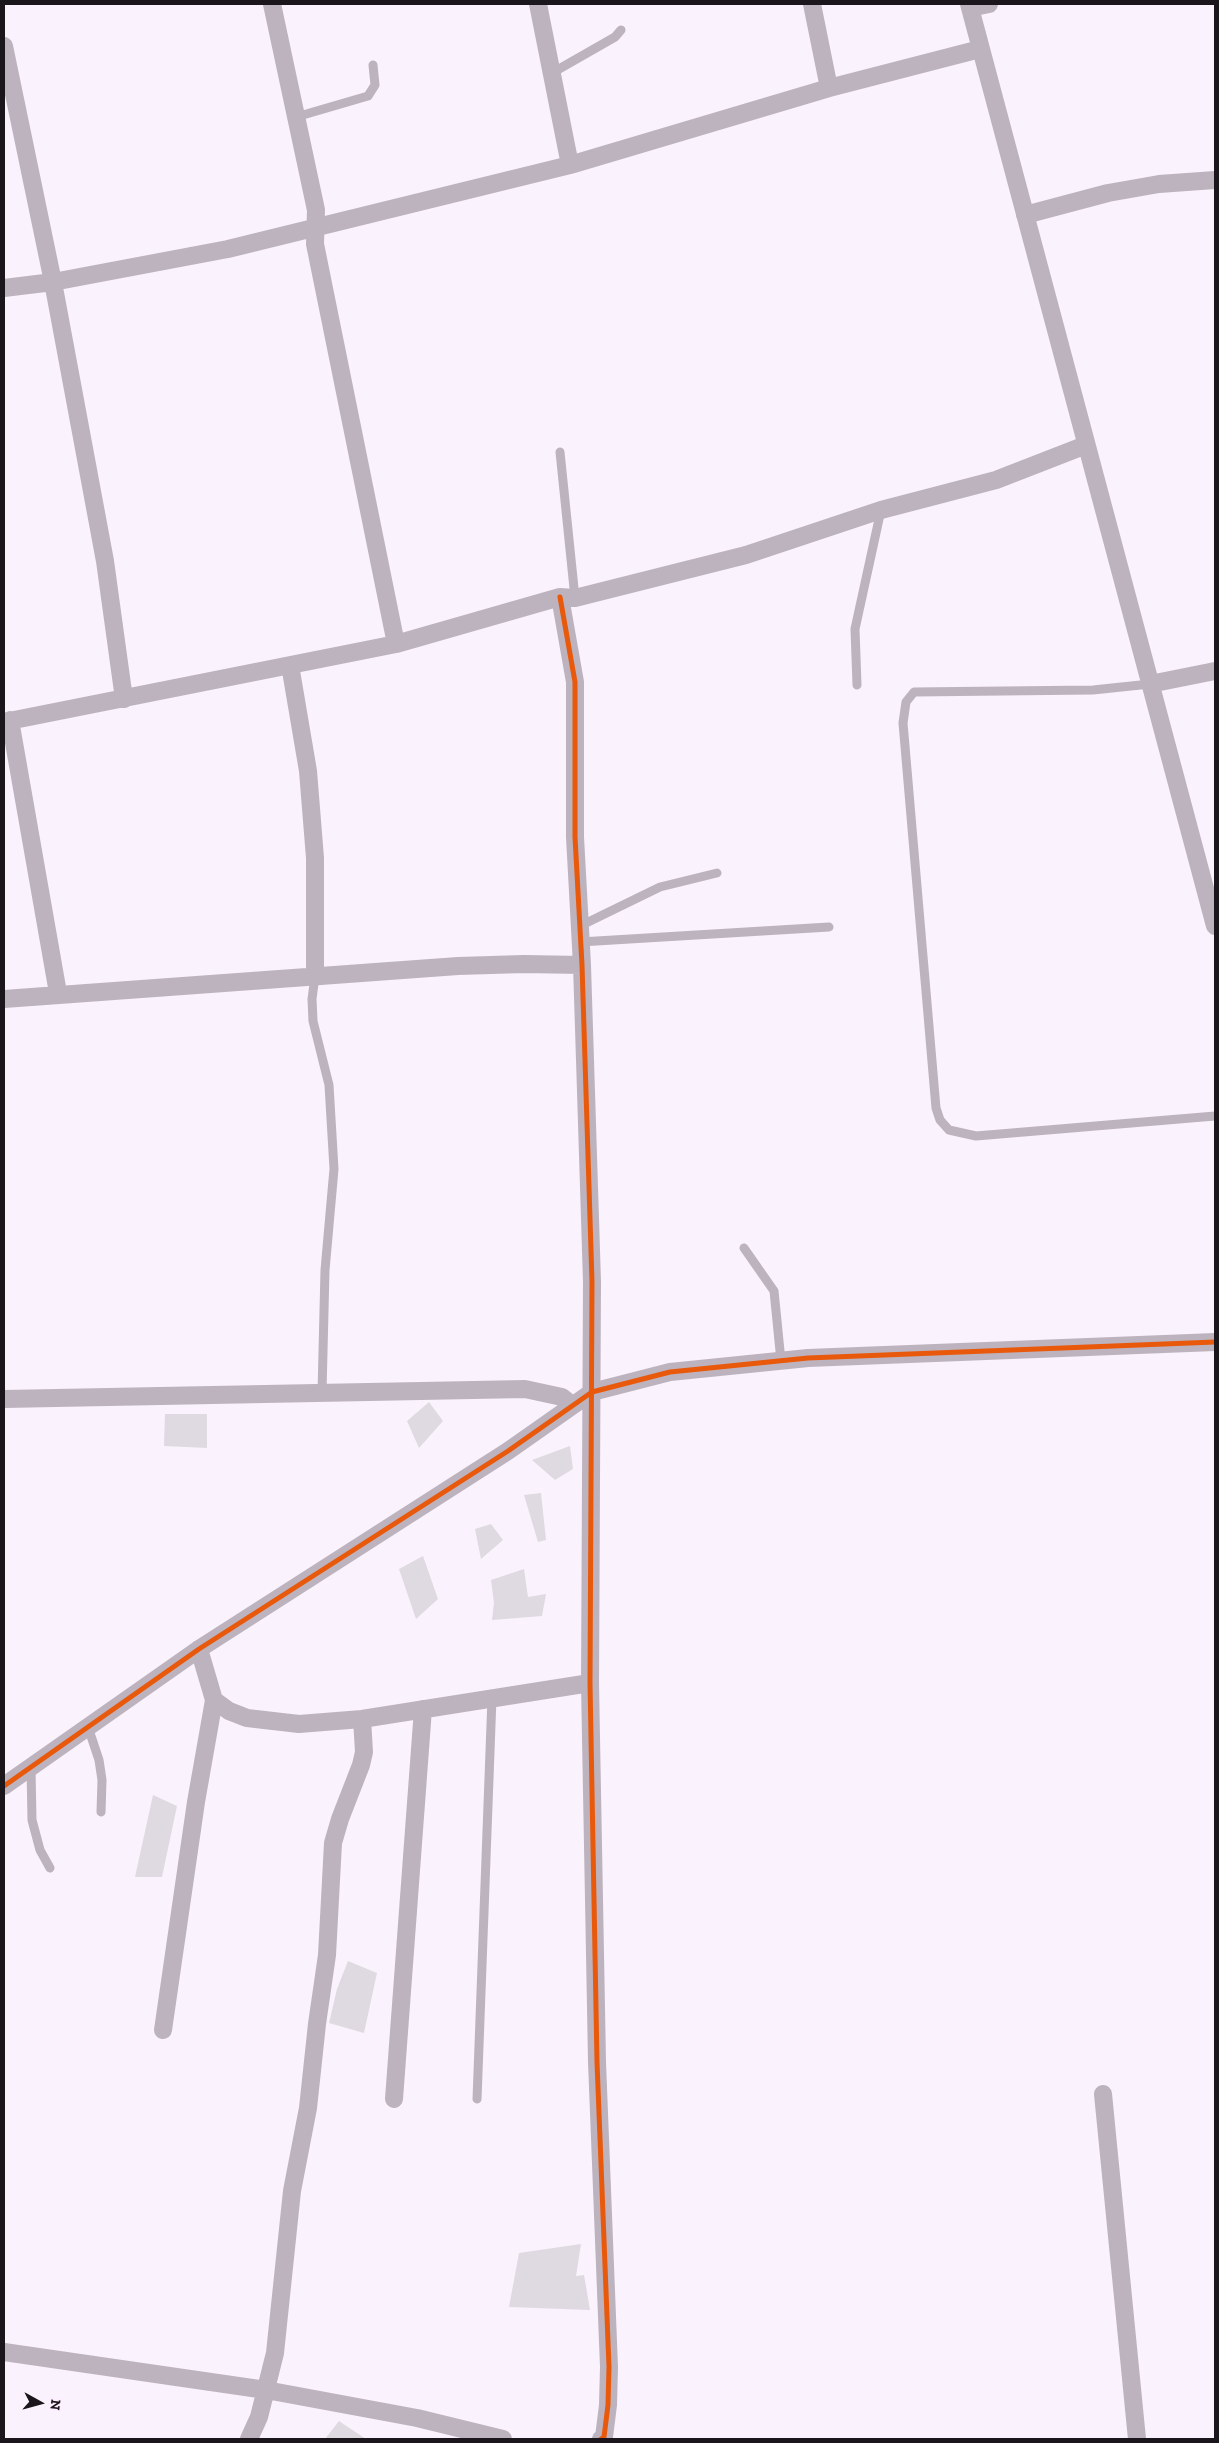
<!DOCTYPE html>
<html>
<head>
<meta charset="utf-8">
<style>
  body { margin:0 }
  #map { position:relative; width:1219px; height:2443px; overflow:hidden; background:#faf2fc; font-family:"Zilla Slab",serif }
  canvas { display:block }
  .frame { position:absolute; inset:0; border:5px solid #1a161b; pointer-events:none }
  .north { position:absolute; left:15px; top:2378px; width:50px; height:50px; -webkit-text-stroke:4px #fdefff; paint-order:stroke; rotate:97deg; font-size:14px; font-weight:700; line-height:20px; text-align:center; color:#1a161b }
  .north::after { content:''; display:block; margin:auto; width:18px; height:22px; background:#1a161b; clip-path:polygon(50% 0,100% 100%,50% 72%,0 100%) }
</style>
</head>
<body>
<div id="map">
<canvas width="1219" height="2443"></canvas>
<div class="frame"></div>
<div class="north">N</div>
</div>
<script>
const c = document.querySelector('canvas').getContext('2d');
c.lineJoin = 'round';
function fillPath(path, color) {
  c.fillStyle = color;
  c.fill(path, 'evenodd');
}
function toPath(rows) {
  const path = new Path2D();
  for (const r of rows) {
    path.moveTo(r[0], r[1]);
    for (let i = 2; i < r.length; i += 2) path.lineTo(r[i], r[i + 1]);
  }
  return path;
}
function stroke(path, color, width, dash) {
  c.strokeStyle = color;
  c.lineWidth = width;
  c.lineCap = dash ? 'butt' : 'round';
  c.setLineDash(dash || []);
  c.stroke(path);
}
fillPath(toPath([
  [429,1402,443,1421,419,1448,407,1421],
  [165,1414,207,1414,207,1448,164,1446],
  [570,1446,573,1469,555,1480,532,1460],
  [541,1493,546,1540,538,1542,524,1495],
  [491,1524,503,1540,481,1559,475,1529],
  [423,1556,438,1599,416,1619,399,1569],
  [524,1569,528,1597,546,1594,542,1616,492,1620,494,1603,491,1580],
  [153,1795,177,1806,162,1877,135,1877],
  [348,1961,377,1973,364,2033,329,2023,337,1989],
  [581,2244,576,2276,584,2275,590,2310,509,2307,519,2253],
  [339,2421,366,2439,325,2439]
]), '#dfdae1');
stroke(toPath([
  [552,73,615,37,621,30],
  [296,117,368,96,375,85,373,65],
  [560,452,575,598],
  [1150,684,1093,690,914,692,906,702,903,723,936,1108,940,1120,949,1130,976,1136,1215,1116],
  [857,685,855,629,881,510],
  [580,926,660,887,717,873],
  [580,942,829,927],
  [315,976,312,999,313,1021,329,1085,334,1169,325,1270,322,1393],
  [744,1248,774,1291,781,1361],
  [88,1727,99,1760,102,1780,101,1812],
  [31,1768,32,1820,40,1850,50,1868],
  [477,2099,492,1698]
]), '#bdb3bf', 9);
stroke(toPath([
  [272,4,316,210,315,244,396,644],
  [538,4,570,165],
  [812,4,829,88],
  [969,4,1215,926],
  [970,8,989,4],
  [4,46,53,282,105,561,124,699],
  [1025,215,1108,193,1159,184,1215,180],
  [4,288,53,282,228,249,570,165,829,88,980,49],
  [560,597,575,682,575,837,582,965,592,1282,590,1683,597,2062,609,2367,608,2405,604,2437,601,2439],
  [290,665,308,771,315,858,315,976],
  [1150,684,1215,671],
  [10,720,58,993],
  [4,722,396,644,560,597,575,598,746,555,881,510,996,480,1086,445],
  [4,999,458,966,524,964,582,965],
  [4,1399,525,1389,562,1397,572,1405],
  [214,1700,229,1711,247,1718,299,1724,362,1719,590,1683],
  [4,1786,199,1649,508,1451,592,1392,670,1372,808,1358,1215,1342],
  [163,2030,196,1802,214,1700,199,1649],
  [1103,2094,1137,2439],
  [394,2099,423,1709],
  [4,2352,266,2390,417,2418,503,2439],
  [249,2439,259,2417,275,2353,292,2191,308,2108,317,2024,327,1955,333,1843,340,1819,361,1765,364,1752,362,1719]
]), '#bdb3bf', 18);
stroke(toPath([
  [560,597,575,682,575,837,582,965,592,1282,590,1683,597,2062,609,2367,608,2405,604,2437,601,2439],
  [4,1786,199,1649,508,1451,592,1392,670,1372,808,1358,1215,1342]
]), '#e8590c', 5);
</script>
</body>
</html>
